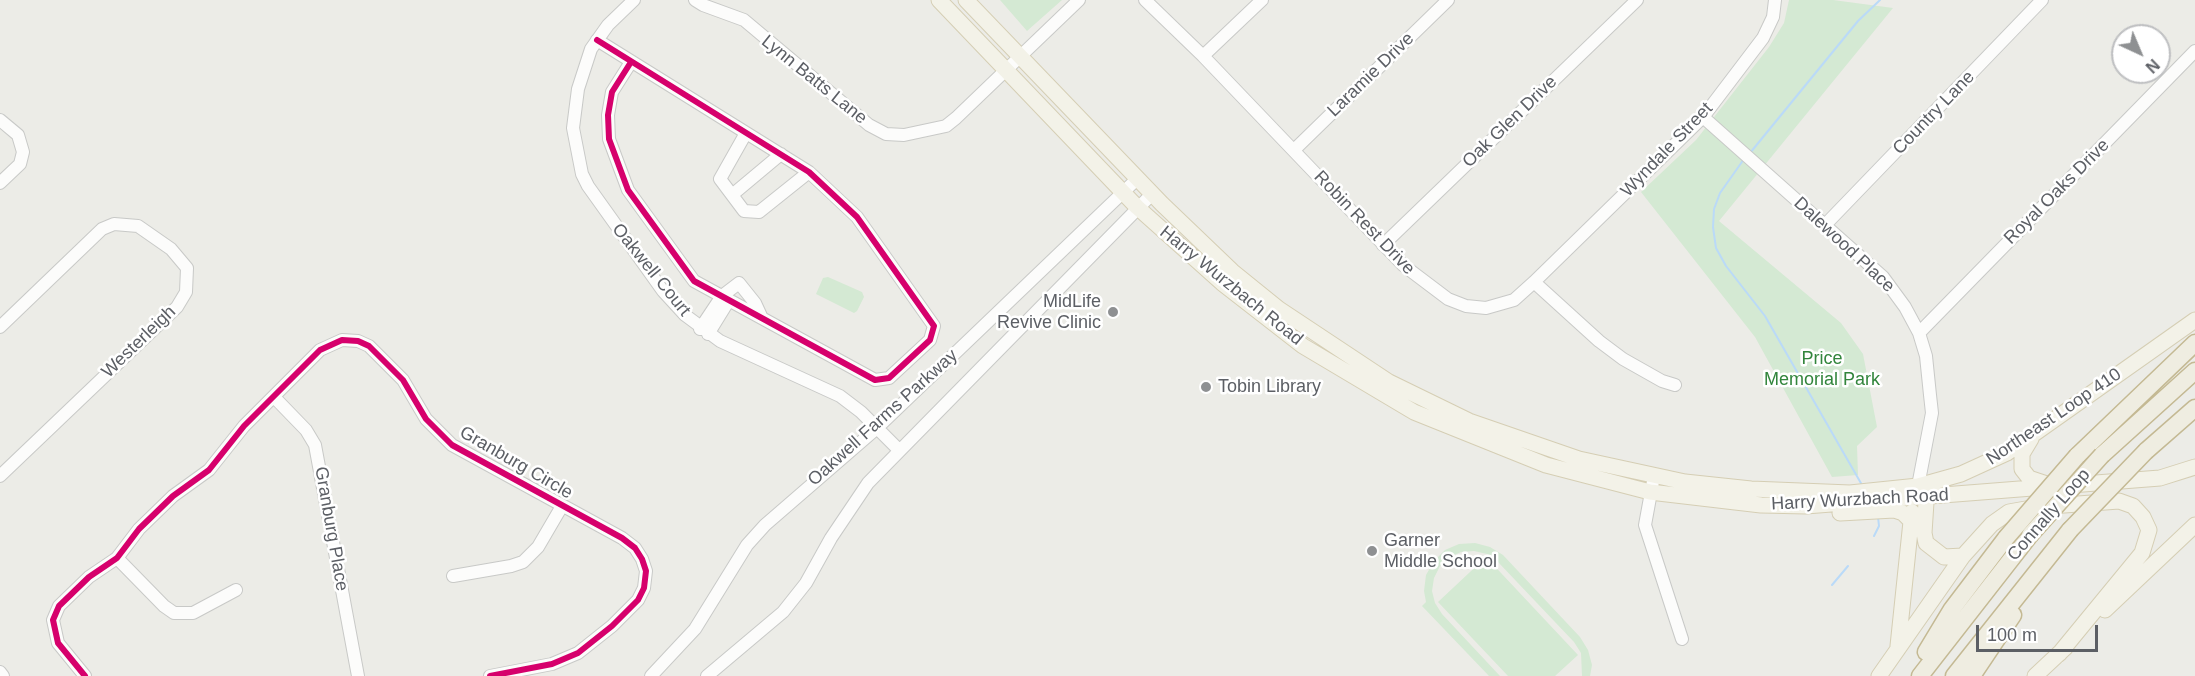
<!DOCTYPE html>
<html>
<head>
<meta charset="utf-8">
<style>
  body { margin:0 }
  #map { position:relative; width:2195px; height:676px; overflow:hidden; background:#ecece7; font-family:Helvetica,sans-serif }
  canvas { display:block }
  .north { position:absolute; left:2111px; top:24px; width:60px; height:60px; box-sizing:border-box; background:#fff; border:2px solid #bebfc1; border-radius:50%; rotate:136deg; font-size:16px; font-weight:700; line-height:24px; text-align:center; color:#5c5f65 }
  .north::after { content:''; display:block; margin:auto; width:21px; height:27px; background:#8e9092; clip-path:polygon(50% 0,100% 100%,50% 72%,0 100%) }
  .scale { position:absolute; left:1976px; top:625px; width:122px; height:27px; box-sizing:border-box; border:3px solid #5c5f65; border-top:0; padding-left:8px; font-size:18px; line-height:21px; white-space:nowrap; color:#5c5f65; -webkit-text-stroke:4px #fff; paint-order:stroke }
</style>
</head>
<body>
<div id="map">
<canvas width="2195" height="676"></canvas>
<div class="north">N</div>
<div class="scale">100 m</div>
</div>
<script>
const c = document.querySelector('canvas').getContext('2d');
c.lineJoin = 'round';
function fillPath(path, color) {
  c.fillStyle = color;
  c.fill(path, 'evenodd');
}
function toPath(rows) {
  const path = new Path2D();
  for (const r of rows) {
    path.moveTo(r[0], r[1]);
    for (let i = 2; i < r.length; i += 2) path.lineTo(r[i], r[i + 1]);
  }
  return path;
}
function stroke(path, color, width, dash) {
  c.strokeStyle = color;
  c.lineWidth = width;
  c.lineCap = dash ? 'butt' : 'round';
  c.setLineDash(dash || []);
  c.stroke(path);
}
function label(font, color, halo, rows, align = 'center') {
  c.font = font + ' Helvetica,sans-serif';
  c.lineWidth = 5;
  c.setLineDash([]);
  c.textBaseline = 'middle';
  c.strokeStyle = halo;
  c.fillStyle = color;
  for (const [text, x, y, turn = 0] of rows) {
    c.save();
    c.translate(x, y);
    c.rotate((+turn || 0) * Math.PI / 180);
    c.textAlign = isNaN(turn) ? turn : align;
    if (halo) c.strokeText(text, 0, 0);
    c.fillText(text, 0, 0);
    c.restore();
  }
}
fillPath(toPath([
  [1000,0,1062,0,1027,31],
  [1789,0,1833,0,1893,8,1719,221,1841,323,1863,354,1877,427,1857,446,1858,475,1832,477,1755,337,1641,192,1696,140,1769,47,1784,23],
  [828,277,862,292,864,297,857,311,854,313,816,294,823,278],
  [1475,543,1490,547,1503,555,1580,637,1588,650,1592,665,1590,676,1582,676,1581,653,1574,642,1498,562,1487,554,1474,551,1461,552,1450,557,1440,566,1434,578,1432,591,1435,603,1442,614,1500,676,1489,676,1422,606,1426,602,1424,591,1426,575,1434,561,1445,550,1459,544],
  [1486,557,1578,655,1555,676,1508,676,1438,602]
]), '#d4e9d3');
stroke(toPath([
  [1750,153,1858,21,1880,0],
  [1744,159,1720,193,1714,209,1713,227,1716,248,1726,266,1765,316,1862,485],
  [1874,536,1879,526,1878,517],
  [1832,585,1848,566]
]), '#badaf8', 2);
const minor = toPath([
  [634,0,608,25,591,49,578,89,573,128,582,174,588,186,663,291,685,315,720,341,840,396,861,412,899,450],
  [695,0,703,5,744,20,869,125,886,134,904,135,946,126,956,118,1079,0],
  [1145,0,1203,56,1403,265,1448,299,1466,306,1486,308,1514,300,1534,282,1703,117,1763,38,1773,17,1775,0],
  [597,40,809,172,857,217,934,326,930,340,889,378,875,380,694,281,628,190,609,139,608,115,612,92,631,62],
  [1203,56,1262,0],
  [1703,117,1883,277,1905,307,1919,333,1926,356,1930,395,1932,413,1918,486],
  [0,120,18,135,23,152,20,164,0,183],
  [746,133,720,179,744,211,759,212,809,172],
  [1294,150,1448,0],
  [732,195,781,154],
  [1825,225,2042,0],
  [1383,245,1637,0],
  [1534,282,1599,341,1623,359,1662,381,1675,385],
  [0,327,102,229,114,224,138,226,171,249,187,268,186,292,177,307,0,476],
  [700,329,722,296,739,283,755,303,761,316],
  [1919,333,2195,51],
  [708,334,729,300],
  [274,397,306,430,315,445,358,676],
  [1654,476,1645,525,1682,639],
  [117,558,164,606,174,613,193,613,236,590],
  [453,576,511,566,523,562,538,547,562,506],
  [0,672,3,676],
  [85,676,58,643,53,620,59,606,89,577,117,558,139,529,173,496,209,470,244,426,320,350,342,340,358,341,369,346,403,380,426,419,452,445,622,538,635,548,642,559,646,571,644,588,638,600,612,626,578,653,552,664,490,676],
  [651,676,695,629,747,545,765,525,877,428,1137,179],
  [707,676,783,612,806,583,831,538,868,483,1152,194]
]);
const major = toPath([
  [939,0,1137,207,1222,283,1303,346,1414,412,1546,465,1650,492,1761,505,1806,506,1856,502],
  [966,0,1162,204,1232,271,1279,309,1389,382,1469,421,1579,459,1685,482,1751,489,1850,493,1918,486,1961,474,2007,453,2195,320],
  [2031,439,2022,454,2022,469,2029,478,2050,485],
  [1927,487,1924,533,1926,543,1944,557,1963,556],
  [1892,499,2160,478,2195,467],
  [1840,513,1894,510,1903,513,1910,520],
  [2105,610,2195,525],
  [1898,646,1912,512],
  [1879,676,1963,556,1992,524,2009,512,2037,507,2119,501,2133,506,2143,517,2149,530,2142,553,2059,654],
  [2035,676,2066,647]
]);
const highway = toPath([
  [2146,451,2195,408],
  [2102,455,2195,371],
  [2077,456,2195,343],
  [1926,652,1952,609,2006,538],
  [1920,676,2030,535],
  [1954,676,2070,530],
  [1972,676,2013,615]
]);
stroke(minor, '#c8c9c7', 14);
stroke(major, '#d5ceb4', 17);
stroke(highway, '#c4b993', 19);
stroke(minor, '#fcfcfb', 12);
stroke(major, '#f3f2e8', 15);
stroke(highway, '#efede1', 16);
const highwayBridge = toPath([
  [2070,530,2146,451],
  [2030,535,2102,455],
  [2006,538,2077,456]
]);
stroke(highwayBridge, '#c4b993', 19, []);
stroke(highwayBridge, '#efede1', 16);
stroke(toPath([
  [597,40,809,172,857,217,934,326,930,340,889,378,875,380,694,281,628,190,609,139,608,115,612,92,631,62],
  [85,676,58,643,53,620,59,606,89,577,117,558,139,529,173,496,209,470,244,426,320,350,342,340,358,341,369,346,403,380,426,419,452,445,622,538,635,548,642,559,646,571,644,588,638,600,612,626,578,653,552,664,490,676]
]), '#d6006c', 6);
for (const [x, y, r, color] of [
  [1113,312,6,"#8e9092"],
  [1206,387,6,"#8e9092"],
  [1372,551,6,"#8e9092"]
]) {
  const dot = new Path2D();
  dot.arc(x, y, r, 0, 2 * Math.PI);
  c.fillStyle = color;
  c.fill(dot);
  stroke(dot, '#fff', 2);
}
label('18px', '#5c5f65', '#fff', [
  ["Laramie Drive",1371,75,-44],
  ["Lynn Batts Lane",814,80,39],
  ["Country Lane",1934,113,-46],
  ["Oak Glen Drive",1510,122,-44],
  ["Wyndale Street",1667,150,-46],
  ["Royal Oaks Drive",2057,192,-45],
  ["Robin Rest Drive",1364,223,46],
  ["Dalewood Place",1844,245,43],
  ["Oakwell Court",651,270,51],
  ["Harry Wurzbach Road",1231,286,39],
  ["Westerleigh",139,342,-44],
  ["Northeast Loop 410",2054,417,-34],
  ["Oakwell Farms Parkway",883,418,-42],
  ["Granburg Circle",516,463,30],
  ["Harry Wurzbach Road",1860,500,-3],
  ["Connally Loop",2049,515,-49],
  ["Granburg Place",331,529,80]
]);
label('18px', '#5c5f65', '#fff', [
  ["MidLife",1101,302,"right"],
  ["Revive Clinic",1101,323,"right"],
  ["Tobin Library",1218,387],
  ["Garner",1384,541],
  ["Middle School",1384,562]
], 'left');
label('18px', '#32853c', '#fff', [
  ["Price",1822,359],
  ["Memorial Park",1822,380]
]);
</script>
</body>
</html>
